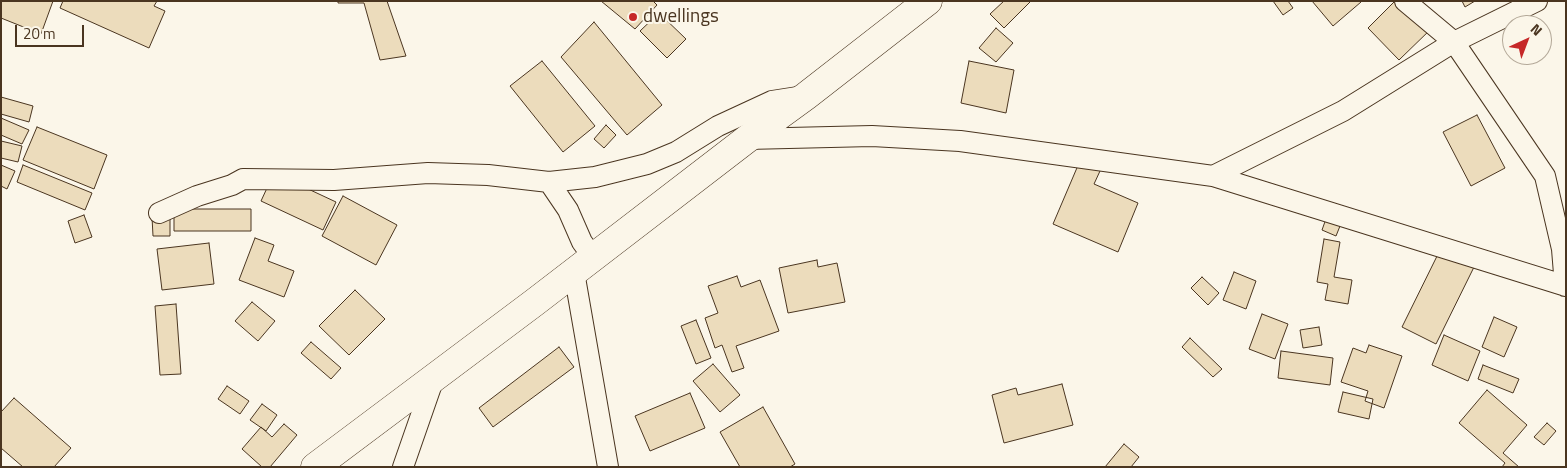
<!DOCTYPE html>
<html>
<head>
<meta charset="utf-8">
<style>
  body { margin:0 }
  #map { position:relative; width:1567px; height:468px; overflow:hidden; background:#fbf6e9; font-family:"Titillium Web",sans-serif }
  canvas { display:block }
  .frame { position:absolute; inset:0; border:2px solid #4a3520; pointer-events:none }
  .north { position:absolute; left:1502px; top:15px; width:50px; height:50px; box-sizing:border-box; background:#fbf6e9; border:1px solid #b4a999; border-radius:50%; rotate:43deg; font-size:14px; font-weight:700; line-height:20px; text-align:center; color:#4a3520 }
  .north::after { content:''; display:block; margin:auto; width:18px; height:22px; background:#c62828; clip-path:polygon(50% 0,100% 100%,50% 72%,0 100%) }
  .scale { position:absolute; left:15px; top:25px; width:69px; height:22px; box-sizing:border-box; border:2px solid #4a3520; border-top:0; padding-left:6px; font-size:15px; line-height:18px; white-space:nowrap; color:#4a3520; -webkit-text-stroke:4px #fbf6e9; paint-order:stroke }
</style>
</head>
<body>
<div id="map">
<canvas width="1567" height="468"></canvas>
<div class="frame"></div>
<div class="north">N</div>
<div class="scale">20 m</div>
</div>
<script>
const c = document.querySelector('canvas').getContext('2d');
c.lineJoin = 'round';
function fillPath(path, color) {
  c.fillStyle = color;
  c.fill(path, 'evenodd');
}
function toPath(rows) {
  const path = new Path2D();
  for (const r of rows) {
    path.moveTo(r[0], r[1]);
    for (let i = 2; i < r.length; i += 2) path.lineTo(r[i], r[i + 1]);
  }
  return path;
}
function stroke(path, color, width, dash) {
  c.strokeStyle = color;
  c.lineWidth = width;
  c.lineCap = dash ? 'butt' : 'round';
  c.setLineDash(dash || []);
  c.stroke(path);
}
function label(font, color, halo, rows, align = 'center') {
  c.font = font + ' "Titillium Web",sans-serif';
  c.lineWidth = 4;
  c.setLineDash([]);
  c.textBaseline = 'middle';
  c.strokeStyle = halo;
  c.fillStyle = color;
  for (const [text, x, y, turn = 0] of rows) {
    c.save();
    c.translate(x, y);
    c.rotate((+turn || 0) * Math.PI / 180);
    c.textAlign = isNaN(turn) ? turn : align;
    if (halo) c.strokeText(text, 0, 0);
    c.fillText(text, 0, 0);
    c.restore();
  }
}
const building = toPath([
  [1,1,53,1,41,34,1,18,1,1],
  [63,1,157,1,154,6,165,11,149,48,60,8,63,1],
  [338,1,387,1,406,56,380,60,364,3,338,3,338,1],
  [601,1,653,1,657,5,635,29,601,1],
  [1004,1,1031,1,1004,28,990,14,1004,1],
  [1273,1,1288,1,1293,8,1283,15,1273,1],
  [1312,1,1361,1,1361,2,1333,26,1312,1],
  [1395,1,1432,28,1399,60,1368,28,1395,1],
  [1462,1,1475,1,1465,7,1462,1],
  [659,13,686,39,667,58,640,31,659,13],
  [594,22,662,105,627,135,561,57,594,22],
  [996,28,1013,43,996,62,979,48,996,28],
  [542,61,595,126,563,152,510,86,542,61],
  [969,61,1014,70,1006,113,961,103,969,61],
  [1,97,33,106,29,122,1,114,1,97],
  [1477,115,1505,168,1471,186,1443,132,1477,115],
  [1,118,29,130,22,144,1,135,1,118],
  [606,125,616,135,604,148,594,139,606,125],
  [37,127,107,155,94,189,23,160,37,127],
  [1,141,22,146,18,162,1,158,1,141],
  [1085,149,1106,158,1094,184,1138,203,1118,252,1053,224,1085,149],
  [1,165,15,171,7,189,1,186,1,165],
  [23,165,92,193,85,210,17,182,23,165],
  [274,173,336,202,323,230,261,201,274,173],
  [343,196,397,225,376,265,322,236,343,196],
  [174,209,251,209,251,231,174,231,174,209],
  [84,215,92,237,75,243,68,221,84,215],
  [1327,216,1342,221,1336,236,1322,230,1327,216],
  [152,217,170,217,170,236,153,236,152,217],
  [255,238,274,245,268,261,294,271,284,297,239,280,255,238],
  [1324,239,1340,242,1334,277,1352,280,1348,304,1325,300,1328,284,1317,282,1324,239],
  [209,243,214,284,162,290,157,249,209,243],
  [1442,246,1476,263,1436,344,1402,327,1442,246],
  [817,260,818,267,837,263,845,302,788,313,779,268,817,260],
  [1234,272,1256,281,1246,309,1223,300,1234,272],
  [737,276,741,287,760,280,779,331,736,346,744,368,732,372,722,345,715,348,705,318,718,313,708,286,737,276],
  [1202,277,1219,293,1208,305,1191,288,1202,277],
  [355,290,385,319,349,355,319,326,355,290],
  [252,302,275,321,258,341,235,321,252,302],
  [176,304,181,374,160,375,155,306,176,304],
  [1262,314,1288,324,1275,359,1249,349,1262,314],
  [1494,317,1517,327,1504,357,1482,347,1494,317],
  [696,320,711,358,696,364,681,326,696,320],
  [1319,327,1322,345,1303,348,1300,330,1319,327],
  [1444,335,1480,351,1468,381,1432,365,1444,335],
  [1190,338,1222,369,1213,377,1182,347,1190,338],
  [311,342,341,368,331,379,301,353,311,342],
  [1369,345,1402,356,1384,408,1365,401,1368,391,1341,382,1353,348,1366,353,1369,345],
  [559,347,574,367,493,427,479,408,559,347],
  [1281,351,1333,358,1330,385,1278,378,1281,351],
  [713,364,740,395,720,412,693,381,713,364],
  [1483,365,1519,379,1513,393,1478,379,1483,365],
  [1062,384,1073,425,1004,443,992,395,1016,388,1018,395,1062,384],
  [227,386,249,401,240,414,218,399,227,386],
  [1487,390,1527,425,1503,453,1519,467,1502,467,1505,463,1459,423,1487,390],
  [1343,392,1373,399,1369,419,1338,412,1343,392],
  [690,393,705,428,650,451,635,416,690,393],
  [14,398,71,448,54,467,23,467,1,448,1,412,14,398],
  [262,404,277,415,266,431,250,420,262,404],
  [763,407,795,464,790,467,740,467,720,432,763,407],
  [1547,423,1556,431,1544,445,1534,437,1547,423],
  [284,424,297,435,270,467,262,467,242,449,261,427,272,437,284,424],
  [1124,444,1139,457,1131,467,1105,467,1124,444]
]);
fillPath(building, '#ecdcbc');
stroke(building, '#4a3520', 1);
const minor = toPath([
  [1405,1,1454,42,1545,176,1562,249,1565,286],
  [747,139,872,136,960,141,1213,176,1566,286],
  [1213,176,1343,111,1454,42,1537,1],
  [549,182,595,177,647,164,676,152,718,126,772,101,804,96],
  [159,213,197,196,232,185,243,179,334,180,428,173,488,175,549,182,568,210,582,242,593,257],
  [574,272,608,467],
  [403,467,434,378]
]);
const secondary = toPath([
  [315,467,535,302,747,139,806,96,928,1]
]);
stroke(minor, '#4a3520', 22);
stroke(secondary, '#4a3520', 29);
stroke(minor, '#fbf6e9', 20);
stroke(secondary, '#fbf6e9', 28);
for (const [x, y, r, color] of [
  [633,17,5,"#c62828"]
]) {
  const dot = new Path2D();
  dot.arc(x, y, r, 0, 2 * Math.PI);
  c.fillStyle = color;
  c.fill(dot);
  stroke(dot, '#fbf6e9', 2);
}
label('19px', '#4a3520', '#fbf6e9', [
  ["dwellings",643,17]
], 'left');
</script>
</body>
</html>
